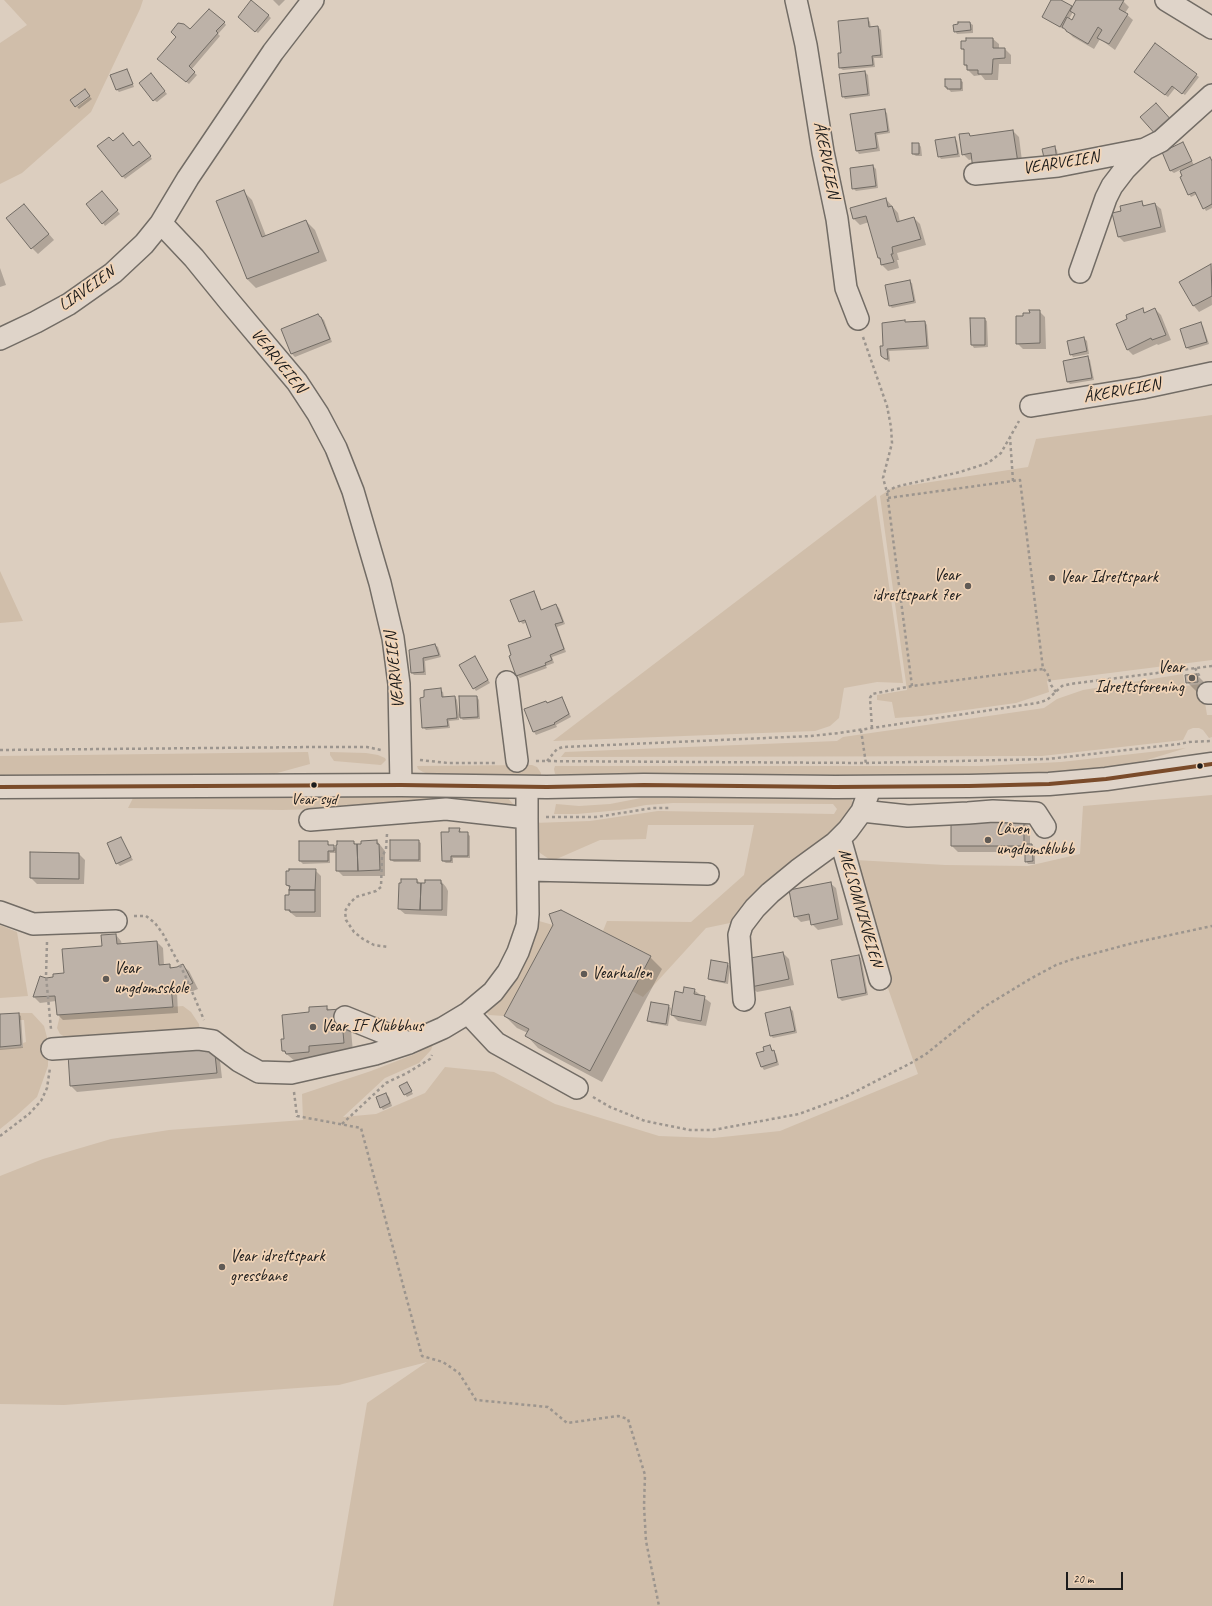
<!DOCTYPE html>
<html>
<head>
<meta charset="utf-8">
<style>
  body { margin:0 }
  #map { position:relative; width:1212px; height:1606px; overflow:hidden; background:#dccebf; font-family:Caveat,sans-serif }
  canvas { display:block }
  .scale { position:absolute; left:1066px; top:1572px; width:57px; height:18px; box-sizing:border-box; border:2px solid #1c1c1c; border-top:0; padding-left:5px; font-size:12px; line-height:14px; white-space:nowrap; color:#1c1c1c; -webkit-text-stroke:3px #f2d5b8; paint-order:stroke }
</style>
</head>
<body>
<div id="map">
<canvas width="1212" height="1606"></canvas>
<div class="scale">20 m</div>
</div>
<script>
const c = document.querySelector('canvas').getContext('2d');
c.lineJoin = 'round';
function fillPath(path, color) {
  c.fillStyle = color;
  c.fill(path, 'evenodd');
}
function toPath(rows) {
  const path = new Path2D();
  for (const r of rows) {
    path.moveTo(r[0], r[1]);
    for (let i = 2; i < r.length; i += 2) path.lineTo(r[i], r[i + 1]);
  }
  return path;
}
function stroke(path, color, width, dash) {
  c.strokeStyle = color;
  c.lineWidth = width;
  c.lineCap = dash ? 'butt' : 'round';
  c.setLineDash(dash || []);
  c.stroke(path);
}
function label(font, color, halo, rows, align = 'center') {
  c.font = font + ' Caveat,sans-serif';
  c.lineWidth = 3.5;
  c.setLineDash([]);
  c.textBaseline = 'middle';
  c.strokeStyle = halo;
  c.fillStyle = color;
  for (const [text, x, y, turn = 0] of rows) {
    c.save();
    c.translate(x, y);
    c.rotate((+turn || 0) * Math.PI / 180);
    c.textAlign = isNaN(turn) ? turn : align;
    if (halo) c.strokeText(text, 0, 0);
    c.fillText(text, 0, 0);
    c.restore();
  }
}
fillPath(toPath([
  [4,0,143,0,140,9,91,112,22,173,0,184,0,43,27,25],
  [1212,415,1212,660,1047,681,1049,692,1016,703,922,716,895,718,892,702,877,700,877,695,907,690,880,496,892,488,1028,467,1036,439],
  [876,495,903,683,877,682,844,688,839,718,830,726,815,731,553,741],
  [0,571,23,621,0,623],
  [1183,674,1185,686,1202,684,1207,715,1212,715,1212,737,1209,738,1203,730,1199,728,1193,728,1188,730,1183,740,1042,756,561,757,565,752,837,741,843,737,1044,708,1057,699,1083,690],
  [1186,748,1134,764,1101,769,1046,773,912,777,557,775,555,774,554,769,555,766,981,766,1061,762],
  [308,752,310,764,270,775,0,776,0,756],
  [330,752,366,753,378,755,385,758,386,760,381,765,334,761,330,755],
  [532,765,537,767,541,773,541,775,429,774,423,772,418,769,417,766],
  [349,795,506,796,513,804,513,808,427,806,282,810,128,808,133,798,139,796],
  [1212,795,1212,1606,333,1606,367,1403,427,1362,339,1385,64,1405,0,1404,0,1176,43,1159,111,1139,169,1130,303,1120,302,1094,371,1071,415,1054,433,1044,431,1050,419,1063,385,1078,343,1117,376,1114,425,1093,445,1067,494,1072,555,1104,659,1136,713,1138,780,1131,918,1074,876,954,855,860,945,865,1028,866,1080,854,1083,806],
  [851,797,855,812,822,844,730,923,706,928,643,997,632,991,651,956,603,931,607,921,691,922,744,875,754,825,648,825,646,839,600,840,552,861,540,853,534,844,534,823,590,821,658,811,834,814,837,809,833,804,673,803,646,805,620,810,577,814,554,814,556,804,579,806,610,804,641,798],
  [539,921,553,925,504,1016,489,1015,487,1013,487,1009,513,976],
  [0,925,17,932,28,996,0,998],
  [183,1006,191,1012,199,1024,200,1031,68,1039,60,1034,57,1028,60,1015],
  [19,1013,32,1013,44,1026,48,1041,48,1066,37,1097,15,1117,0,1129,0,1049,23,1047,23,1043,26,1042,24,1020,19,1020]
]), '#d0beaa');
fillPath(toPath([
  [273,0,285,0,279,6],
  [1052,0,1059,0,1073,8,1077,0,1122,0,1129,7,1125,13,1133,20,1115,50,1100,39,1094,49,1073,37,1064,28,1063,29,1043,17],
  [1073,12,1076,15,1072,21,1069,19],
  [268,15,271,18,258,33,242,20],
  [868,19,870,22,871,28,878,27,881,30,883,58,874,58,875,67,843,70,840,68,843,54],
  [224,22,226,25,218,34,220,36,191,70,197,75,189,84,161,62,177,37,190,30],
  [970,23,973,25,973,33,957,34,955,31],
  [993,39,999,44,999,49,1005,49,1011,55,1011,64,999,64,998,80,985,80,981,75,974,76,968,70,965,65,965,51,962,49],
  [126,70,129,73,134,87,119,92,117,90],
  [865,72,868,75,870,96,845,99,843,96],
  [1138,75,1196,75,1199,77,1185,95,1175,88,1168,97],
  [153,77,167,94,157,102,154,100],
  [960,80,963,82,963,91,951,92,946,86],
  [90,97,92,99,79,109,77,107],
  [884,110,887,113,890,133,877,135,880,151,859,154,857,151,852,115],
  [1013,131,1019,137,1023,169,973,159,969,160,963,154,969,134,972,137],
  [955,138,957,141,960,157,941,159,939,156],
  [919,144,921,147,922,156,916,156,913,154],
  [1183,144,1194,165,1210,158,1212,161,1212,208,1206,211,1197,194,1191,197,1189,194,1180,170,1174,173,1171,171,1163,153],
  [142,145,152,159,125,179,98,146,133,147],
  [1055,148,1057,150,1059,162,1048,164],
  [873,166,876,169,878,188,856,191,853,188],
  [243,191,252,200,266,236,306,221,315,230,327,261,256,288,247,279,217,201],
  [104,195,120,214,105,226,103,223],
  [886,199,898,213,900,222,914,218,920,224,926,245,897,253,899,260,897,260,899,268,888,271,882,265,879,258,869,222,860,225,854,219],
  [1141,202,1145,206,1155,204,1161,209,1166,232,1124,242,1118,236,1123,212],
  [24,205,54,240,38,254,32,248],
  [1211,266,1212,305,1199,312,1194,306,1181,282],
  [0,268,6,285,0,287],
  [909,281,912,283,916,303,892,308,890,306],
  [1155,309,1161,315,1171,340,1158,345,1157,344,1133,355,1127,349,1128,320,1142,310,1146,313],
  [1039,311,1045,317,1046,349,1023,349,1017,343,1025,317],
  [318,315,324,320,332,342,295,357,292,354,282,329],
  [984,319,987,321,988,347,974,348,972,345],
  [895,322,925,322,927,325,929,349,889,351,890,361,889,362,882,355],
  [1200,323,1203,326,1209,344,1190,350,1187,348,1181,330],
  [1084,338,1087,341,1089,354,1073,357,1071,354],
  [1088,357,1090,360,1094,380,1070,384,1068,382],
  [533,592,536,595,542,610,556,605,559,608,565,624,557,627,566,652,552,657,554,663,546,666,547,668,520,678,517,675,532,638,527,622,523,624,520,621],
  [435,645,438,647,441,657,425,661,426,675,414,675,412,673,410,651],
  [477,660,490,683,476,691,474,688],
  [1197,675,1206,684,1207,690,1196,691,1187,682],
  [440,690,443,692,444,698,455,697,457,700,459,714,460,714,477,697,479,700,480,719,463,720,459,716,459,720,449,721,450,728,426,730,423,727],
  [562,698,564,701,571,717,556,725,557,727,536,735,534,732,526,709],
  [952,822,1024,822,1030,828,1030,845,1035,847,1035,864,1028,864,1026,861,1026,852,958,852,952,846],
  [459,829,462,833,467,833,470,836,470,858,453,858,453,863,446,863,443,861,450,833],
  [121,838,133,860,120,866,117,863],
  [377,841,385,851,385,876,343,876,337,870,337,853,330,853,330,863,303,864,300,861,327,842,330,846,333,846,337,849,353,842,357,845],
  [418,841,421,843,421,862,394,862,391,860],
  [79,854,85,860,84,884,37,884,31,878],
  [315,870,321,876,321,917,296,917,286,909,290,896,290,889,287,885],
  [417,880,421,884,441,881,446,887,448,891,447,916,405,914,399,909],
  [830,883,836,888,843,925,818,930,812,924,811,920,801,922,795,916],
  [116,935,121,941,122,945,157,942,163,948,164,965,169,965,173,969,183,966,189,971,198,989,193,991,177,992,178,1013,63,1020,58,1015,56,1001,40,1003,34,997,41,977,46,979,65,974,103,946],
  [783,953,789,959,794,985,757,992,751,987],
  [858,956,861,958,868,995,842,1001,839,998,832,961],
  [650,957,662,969,602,1082,538,1048,527,1036,528,1033,517,1028,505,1016],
  [727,964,730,966,728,984,712,981,709,979],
  [694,990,711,1003,706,1026,678,1021,672,1015,684,994],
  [668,1006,671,1008,668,1026,651,1023,649,1021],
  [326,1007,331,1011,350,1019,353,1052,317,1055,318,1060,296,1062,283,1051,285,1040,310,1013],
  [790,1008,793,1011,797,1033,773,1038,771,1036],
  [18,1014,21,1016,23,1048,0,1050,0,1015],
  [769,1046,776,1054,779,1065,764,1070,762,1067,758,1054,765,1051],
  [219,1052,222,1078,77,1092,71,1086],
  [407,1083,413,1094,407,1097,405,1094],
  [386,1094,389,1097,392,1106,383,1110,381,1107]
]), '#0003');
const building = toPath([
  [251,0,269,15,255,32,238,17,251,0],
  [1051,0,1061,0,1072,6,1060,27,1042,17,1051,0],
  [1076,0,1124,0,1119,9,1128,14,1109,44,1097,38,1102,30,1098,27,1088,44,1066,31,1066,30,1062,27,1067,17,1072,20,1075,14,1070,11,1076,0],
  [209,9,225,22,216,31,218,33,189,66,195,72,186,82,157,59,176,37,171,32,178,23,184,24,190,29,209,9],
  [868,18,869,27,878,26,881,55,872,56,873,65,839,68,838,53,841,53,838,21,868,18],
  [958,22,970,22,971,30,954,32,953,25,958,24,958,22],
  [966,38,993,38,993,48,1005,48,1005,58,993,59,992,74,978,74,978,70,967,70,967,65,964,65,964,49,961,49,961,41,966,41,966,38],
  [1155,43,1197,74,1182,94,1172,86,1165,95,1134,72,1155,43],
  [127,69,133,84,116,90,110,75,127,69],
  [865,71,868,94,842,97,839,74,865,71],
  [151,73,165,91,153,101,139,83,151,73],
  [945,79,961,79,961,89,947,89,947,87,945,87,945,79],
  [85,89,90,96,75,107,70,100,85,89],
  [1156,103,1173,122,1157,136,1140,117,1156,103],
  [885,109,888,131,875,133,877,148,856,151,850,114,885,109],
  [1013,130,1018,163,973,170,971,153,962,155,959,134,969,133,970,136,1013,130],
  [123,133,133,146,139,141,151,156,122,177,97,146,109,137,113,141,123,133],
  [955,137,958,154,938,157,935,140,955,137],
  [1183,142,1192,161,1170,171,1162,152,1183,142],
  [912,143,919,143,919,154,912,154,912,143],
  [1055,146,1057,160,1045,162,1042,149,1055,146],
  [1210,157,1212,161,1212,204,1203,209,1195,192,1188,195,1180,177,1182,176,1180,171,1210,157],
  [873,165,876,186,852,189,850,168,873,165],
  [244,190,262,237,306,220,319,252,247,279,216,201,244,190],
  [102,191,118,210,102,224,86,204,102,191],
  [886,198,888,207,892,206,897,222,914,217,921,239,892,247,893,254,891,254,894,262,881,265,880,258,878,258,866,216,853,219,850,208,886,198],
  [1142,201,1143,206,1155,203,1161,227,1118,237,1112,213,1121,211,1120,206,1142,201],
  [24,204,49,234,31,249,6,218,24,204],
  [1211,264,1212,296,1193,306,1179,282,1211,264],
  [910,280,914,301,889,306,885,285,910,280],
  [1143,308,1144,313,1155,308,1166,335,1152,340,1151,338,1127,350,1116,324,1127,319,1126,315,1143,308],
  [1029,310,1040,310,1040,343,1016,344,1016,316,1023,316,1023,313,1030,313,1029,310],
  [318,314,320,317,321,317,330,339,291,354,281,329,318,314],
  [970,318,985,318,985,345,971,345,970,318],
  [905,320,905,322,925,321,927,346,887,349,888,359,885,359,881,356,880,346,883,346,882,323,905,320],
  [1201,322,1207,342,1186,348,1180,329,1201,322],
  [1084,337,1087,351,1070,355,1067,341,1084,337],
  [1088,356,1092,378,1067,382,1063,361,1088,356],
  [534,591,541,610,556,604,563,622,555,624,564,649,550,655,552,660,545,663,546,665,516,676,509,656,511,655,508,645,531,637,525,620,519,622,510,600,534,591],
  [435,644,439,655,423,658,424,672,411,673,409,650,435,644],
  [475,656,488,680,473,689,459,665,475,656],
  [1197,674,1198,682,1186,683,1185,675,1197,674],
  [441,688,442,697,455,696,457,718,447,719,448,726,422,728,420,698,424,697,424,690,441,688],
  [459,696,477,696,478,717,460,718,459,696],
  [562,697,569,714,554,723,555,724,533,732,524,709,546,701,547,703,562,697],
  [951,821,1024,821,1024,846,951,846,951,821],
  [449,828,460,828,459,832,468,832,468,856,451,856,451,861,442,861,441,832,449,832,449,828],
  [121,837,131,857,116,864,107,843,121,837],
  [377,840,377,844,379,844,380,870,358,871,357,844,361,844,361,841,377,840],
  [390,840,419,840,419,860,390,860,390,840],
  [299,841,328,841,328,845,334,845,334,851,328,851,328,861,299,861,299,841],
  [337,841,354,841,354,844,357,844,358,871,336,871,336,845,337,845,337,841],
  [1025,844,1032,844,1033,861,1025,862,1025,844],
  [30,852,79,853,79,879,30,878,30,852],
  [289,869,316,869,315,890,289,890,290,886,286,885,286,871,289,871,289,869],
  [401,879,417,879,417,883,421,883,420,910,398,909,399,883,401,883,401,879],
  [425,880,441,880,441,884,442,884,442,910,420,910,421,883,425,883,425,880],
  [831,882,838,919,811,925,809,914,794,917,789,890,831,882],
  [289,890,315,890,315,912,290,912,290,910,285,910,285,895,289,895,289,890],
  [561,910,651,956,590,1071,525,1036,529,1029,504,1016,553,925,549,914,561,910],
  [116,934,117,944,157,941,159,965,170,964,170,968,177,967,183,964,193,983,187,986,171,986,173,1007,57,1015,55,996,33,997,40,976,46,978,53,977,53,974,64,973,62,949,102,946,101,935,116,934],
  [783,952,789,979,751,987,745,959,783,952],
  [859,955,866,993,838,998,831,960,859,955],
  [711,960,728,963,725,982,708,979,711,960],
  [684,987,695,989,694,994,705,996,701,1021,671,1015,675,991,683,993,684,987],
  [651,1002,669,1005,666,1024,647,1021,651,1002],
  [327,1006,327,1010,341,1009,344,1043,309,1046,309,1052,286,1054,285,1051,282,1051,281,1039,284,1039,282,1015,309,1012,309,1007,327,1006],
  [790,1007,795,1031,770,1036,765,1013,790,1007],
  [19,1013,21,1045,0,1047,0,1014,19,1013],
  [214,1045,217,1073,70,1086,68,1054,214,1045],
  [770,1045,772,1051,774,1050,777,1062,761,1067,756,1053,764,1051,763,1047,770,1045],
  [407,1082,412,1091,404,1095,399,1086,407,1082],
  [386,1093,390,1103,380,1108,376,1097,386,1093]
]);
fillPath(building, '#bdb2a8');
stroke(building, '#726c65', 1);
const minor = toPath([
  [313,0,273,52,188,178,161,223,194,258,229,301,297,382,318,414,336,448,353,491,380,583,393,638,399,684,401,785],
  [796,0,806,45,823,152,837,219,846,288,858,319],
  [1166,0,1212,28],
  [975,174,1058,166,1145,149,1161,141,1212,95],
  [1080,272,1106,198,1112,186,1125,169,1145,149],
  [0,339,36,322,69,304,113,273,144,244,161,223],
  [1031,406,1142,388,1212,373],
  [507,682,517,761],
  [1208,693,1212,693],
  [862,811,908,816,968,813,993,811,1036,813,1045,827],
  [310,820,446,809,527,818,527,787],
  [840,838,880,979],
  [528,870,708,874],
  [0,912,33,924,116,921],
  [744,1000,739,935,742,925,755,908,770,893,798,870,835,843,848,830,862,811,868,794,867,787],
  [468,1013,496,1043,577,1088],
  [345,1017,409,1043],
  [52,1049,199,1039,213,1041,239,1061,259,1072,291,1073,375,1054,409,1043,443,1028,468,1013,493,992,508,972,518,952,527,926,528,914,527,818]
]);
const major = toPath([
  [0,787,401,785,547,787,644,785,835,787,969,786,1049,784,1106,779,1212,764]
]);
stroke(minor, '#726c65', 24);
stroke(major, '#726c65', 25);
stroke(toPath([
  [863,337,887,406,891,427,892,443,883,478,887,492,912,686],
  [1013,481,1010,437,1019,421],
  [887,492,895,487,960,472,988,463,1001,453,1010,437],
  [888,498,1020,480,1043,669,1047,672,1051,685,1056,692],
  [1195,668,1200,677],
  [872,728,870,698,872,694,912,686,1043,669],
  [861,730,866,764],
  [0,750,316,747,367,747,381,750],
  [420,760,448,763,497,763],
  [536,761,866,763,1048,759,1179,744,1189,742,1212,741],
  [547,761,557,749,563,747,811,736,839,733,1037,703,1047,700,1062,686,1070,684,1212,666],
  [546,817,596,817,653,808,670,808],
  [387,834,386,849,382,857,381,887,376,891,356,897,350,903,345,911,346,920,354,932,363,939,374,945,388,947],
  [134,916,146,916,155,923,163,934,185,975,204,1020],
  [47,942,46,976,51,1029],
  [294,1092,297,1116,361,1128,422,1356,443,1362,459,1373,476,1400,548,1407,567,1423,618,1416,628,1419,645,1475,644,1506,646,1541,659,1606],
  [593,1097,610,1107,645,1121,690,1130,713,1130,799,1114,845,1097,911,1063,926,1054,984,1007,1030,979,1056,965,1070,960,1133,943,1212,926],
  [342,1124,386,1083,407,1073,430,1059,432,1055],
  [0,1136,29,1114,41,1101,47,1088,50,1068]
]), '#9c958e', 2.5, [3, 3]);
stroke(minor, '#dfd4c9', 21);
stroke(major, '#dfd4c9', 22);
stroke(toPath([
  [0,787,401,785,547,787,644,785,835,787,969,786,1049,784,1106,779,1212,764]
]), '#7a4b2a', 4);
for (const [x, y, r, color] of [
  [1052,578,4,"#5f5a55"],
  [968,586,4,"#5f5a55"],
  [1192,678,4,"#5f5a55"],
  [1200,766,3.5,"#1c1c1c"],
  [314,785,3.5,"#1c1c1c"],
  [988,840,4,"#5f5a55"],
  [584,974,4,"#5f5a55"],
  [106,979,4,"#5f5a55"],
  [313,1027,4,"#5f5a55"],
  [222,1267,4,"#5f5a55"]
]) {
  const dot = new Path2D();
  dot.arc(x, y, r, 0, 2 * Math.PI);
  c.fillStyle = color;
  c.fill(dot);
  stroke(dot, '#f2d5b8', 1.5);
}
label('16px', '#1c1c1c', '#f2d5b8', [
  ["Vear syd",314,800]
]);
label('17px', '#1c1c1c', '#f2d5b8', [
  ["ÅKERVEIEN",826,160,79],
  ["VEARVEIEN",1061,163,-9],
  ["LIAVEIEN",87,289,-35],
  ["VEARVEIEN",278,361,51],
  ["ÅKERVEIEN",1122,391,-10],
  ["VEARVEIEN",395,670,-96],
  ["MELSOMVIKVEIEN",860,908,74]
]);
label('17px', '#1c1c1c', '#f2d5b8', [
  ["Vear",960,576,"right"],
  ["idrettspark 7er",960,596,"right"],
  ["Vear Idrettspark",1060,578],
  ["Vear",1184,668,"right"],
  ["Idrettsforening",1184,688,"right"],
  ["Låven",996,830],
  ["ungdomsklubb",996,850],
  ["Vear",114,969],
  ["ungdomsskole",114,989],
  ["Vearhallen",592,974],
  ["Vear IF Klubbhus",321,1027],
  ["Vear idrettspark",230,1257],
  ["gressbane",230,1277]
], 'left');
</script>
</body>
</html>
